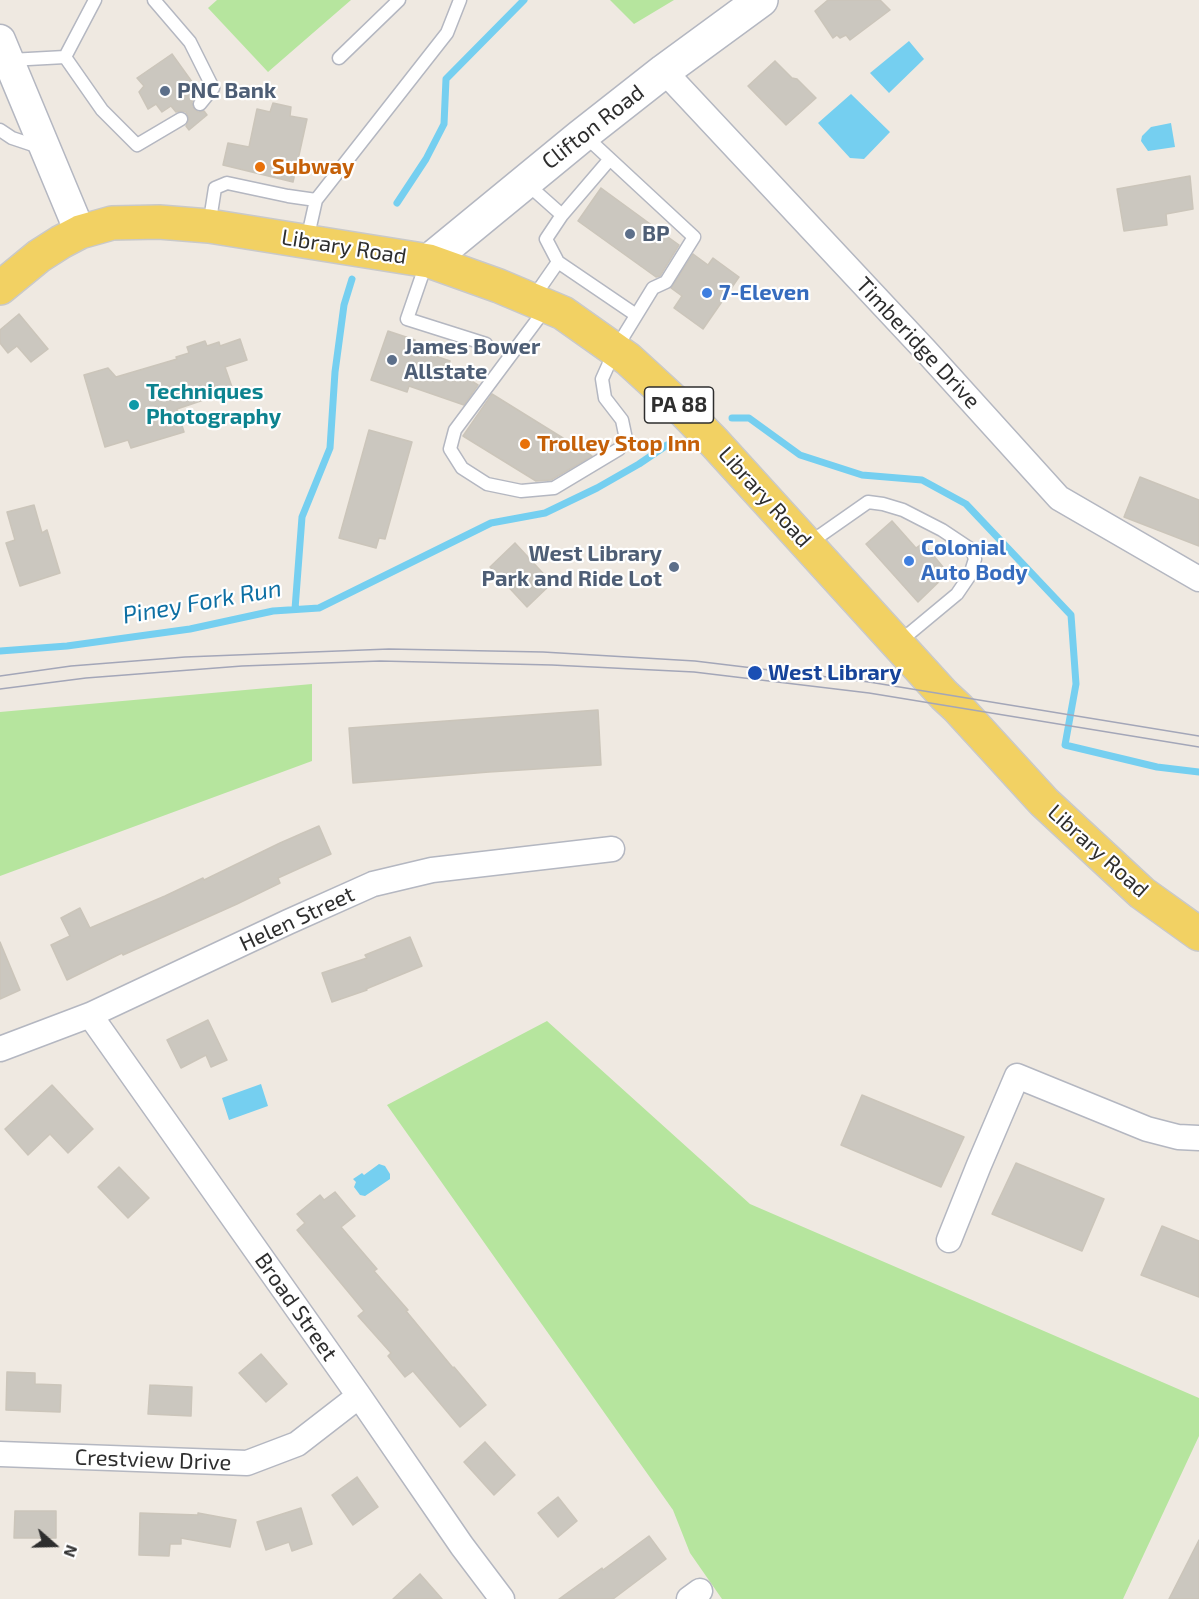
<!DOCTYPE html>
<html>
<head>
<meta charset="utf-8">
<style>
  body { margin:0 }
  #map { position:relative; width:1199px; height:1599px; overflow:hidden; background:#efe9e1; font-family:"Exo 2",sans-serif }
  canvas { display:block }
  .north { position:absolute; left:24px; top:1515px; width:60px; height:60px; -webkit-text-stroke:4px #fff; paint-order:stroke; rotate:110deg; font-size:16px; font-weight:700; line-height:24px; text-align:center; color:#2e2e2e }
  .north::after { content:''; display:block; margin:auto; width:21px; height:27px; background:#2e2e2e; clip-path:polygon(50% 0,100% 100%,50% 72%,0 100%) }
</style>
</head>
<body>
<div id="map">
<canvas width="1199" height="1599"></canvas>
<div class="north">N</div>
</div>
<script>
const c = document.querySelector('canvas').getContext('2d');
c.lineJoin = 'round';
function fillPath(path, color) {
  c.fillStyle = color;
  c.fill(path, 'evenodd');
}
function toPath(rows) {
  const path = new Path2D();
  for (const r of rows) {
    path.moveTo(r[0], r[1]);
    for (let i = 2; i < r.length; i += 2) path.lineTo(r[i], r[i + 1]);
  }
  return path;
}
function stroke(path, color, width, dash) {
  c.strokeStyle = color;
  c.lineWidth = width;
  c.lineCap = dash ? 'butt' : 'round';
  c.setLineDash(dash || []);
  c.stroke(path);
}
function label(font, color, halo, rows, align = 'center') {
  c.font = font + ' "Exo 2",sans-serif';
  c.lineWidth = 4.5;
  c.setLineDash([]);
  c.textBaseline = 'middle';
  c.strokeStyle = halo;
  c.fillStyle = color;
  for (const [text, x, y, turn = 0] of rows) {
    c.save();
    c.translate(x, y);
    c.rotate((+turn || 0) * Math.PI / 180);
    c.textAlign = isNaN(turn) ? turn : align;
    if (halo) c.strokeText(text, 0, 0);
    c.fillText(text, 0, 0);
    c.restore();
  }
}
fillPath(toPath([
  [217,0,351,0,268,72,208,8],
  [610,0,674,0,634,24],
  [312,684,312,761,0,876,0,712],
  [547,1021,750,1204,1199,1398,1199,1436,1123,1599,722,1599,690,1553,673,1510,387,1105]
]), '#b6e59e');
fillPath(toPath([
  [909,41,924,59,889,93,870,73],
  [851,94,890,132,864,159,850,158,818,123],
  [1171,123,1175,147,1148,151,1141,141,1142,136,1151,127],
  [261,1084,268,1106,229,1120,222,1098],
  [379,1164,385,1166,390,1174,390,1179,365,1196,360,1195,354,1187,356,1182,353,1179,362,1173,364,1175]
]), '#75cff0');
stroke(toPath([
  [397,203,426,159,444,124,446,79,524,0],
  [732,418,749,418,800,455,862,475,922,480,966,504,1071,615,1076,684,1065,745,1157,767,1199,772],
  [295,609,302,517,330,448,335,372,344,305,352,279],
  [0,651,67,646,190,629,273,611,319,608,491,523,545,513,597,488,639,464,667,445]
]), '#75cff0', 7);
const building = toPath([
  [828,0,880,0,890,10,850,40,846,35,840,38,837,35,833,38,815,11,828,0],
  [172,54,195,86,189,90,195,97,192,102,193,107,198,112,204,111,207,115,189,130,186,126,189,118,186,112,180,111,176,112,171,106,162,112,156,104,148,109,139,92,144,86,137,78,172,54],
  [775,61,792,78,797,79,816,98,786,125,748,86,775,61],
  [273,103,291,107,290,116,307,119,293,182,223,165,228,143,249,147,257,109,270,112,273,103],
  [1190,176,1193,209,1166,214,1167,225,1124,231,1117,189,1190,176],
  [601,188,679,245,660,276,656,277,578,221,601,188],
  [693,254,708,265,713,258,739,277,703,329,674,308,682,296,671,288,693,254],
  [19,314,48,349,31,362,17,346,8,353,0,343,0,330,19,314],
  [388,331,415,340,412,348,450,361,448,367,467,373,465,377,478,385,464,405,409,386,407,392,371,380,388,331],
  [240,339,247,360,225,367,233,390,177,409,184,432,131,448,128,440,105,447,84,375,108,368,116,377,177,359,176,357,189,353,187,347,205,341,207,346,219,342,220,346,240,339],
  [492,394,592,456,551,480,536,481,463,436,492,394],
  [369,430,412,442,385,539,379,538,376,548,339,538,369,430],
  [1140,477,1199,500,1199,546,1124,517,1140,477],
  [34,505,42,533,47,530,60,573,20,586,6,543,15,540,7,512,34,505],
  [892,521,916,548,923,543,948,573,918,602,866,544,892,521],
  [515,543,552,583,527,607,490,567,515,543],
  [598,710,601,765,489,772,353,783,349,728,598,710],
  [319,826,331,854,278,878,280,883,237,904,123,955,122,953,67,980,51,945,70,936,61,918,80,908,90,928,165,896,203,878,204,880,280,843,319,826],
  [410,937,422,966,366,989,367,990,332,1002,322,973,367,958,365,955,410,937],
  [0,942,20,990,0,999,0,942],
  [208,1020,227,1060,211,1067,206,1055,181,1068,167,1040,208,1020],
  [52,1085,93,1129,68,1153,50,1134,28,1155,5,1129,52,1085],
  [862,1095,964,1137,941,1187,841,1145,862,1095],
  [1016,1163,1104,1199,1082,1251,992,1214,1016,1163],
  [119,1167,149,1198,128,1218,98,1187,119,1167],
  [335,1192,355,1216,341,1227,377,1269,374,1271,408,1310,406,1311,453,1368,454,1367,486,1405,460,1427,413,1371,405,1377,388,1356,391,1353,358,1316,364,1311,297,1230,305,1223,297,1214,320,1195,324,1200,335,1192],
  [1162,1226,1199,1241,1199,1297,1141,1275,1162,1226],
  [261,1354,287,1384,266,1402,239,1373,261,1354],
  [7,1372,35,1373,35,1384,61,1385,60,1412,6,1410,7,1372],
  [150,1385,192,1387,191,1416,148,1414,150,1385],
  [485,1442,515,1475,494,1495,464,1462,485,1442],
  [357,1477,378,1507,353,1525,332,1495,357,1477],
  [558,1497,577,1521,558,1537,538,1513,558,1497],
  [301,1508,312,1544,292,1551,289,1542,266,1550,257,1522,301,1508],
  [15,1511,56,1511,56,1538,14,1538,15,1511],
  [140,1513,198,1515,198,1513,236,1520,230,1547,181,1538,181,1544,170,1544,169,1556,139,1555,140,1513],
  [649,1536,666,1559,613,1599,559,1599,602,1568,603,1570,649,1536],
  [1199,1540,1199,1599,1169,1599,1199,1540],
  [420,1574,442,1599,393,1599,420,1574]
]);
fillPath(building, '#cbc7bf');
stroke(building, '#cbc5ba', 1.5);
const service = toPath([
  [95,0,65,57,102,110,137,145,181,119],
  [154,0,190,42,213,88,200,104],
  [339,58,399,0],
  [10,60,65,57],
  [0,130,12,138,42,148],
  [526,183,562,215,610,159],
  [562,215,546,239,558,262,636,315],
  [209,226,215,188,227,183,288,196,316,200],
  [307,240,316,200,447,33,460,0],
  [427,261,407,319,486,344],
  [533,298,558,262],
  [546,308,455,430,450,449,462,468,487,484,521,491,554,488,619,449,626,439,622,420,605,398,602,379,615,350,653,288,666,282,694,237,584,135],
  [808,544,868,502,883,504,903,510,942,530,972,550,975,559,970,575,957,594,898,643]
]);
const minor = toPath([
  [664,71,925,350,1059,498,1199,579],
  [90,1015,359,1396,462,1546,502,1599],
  [0,1049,90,1015,288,922,373,884,432,870,612,849],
  [949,1240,979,1165,1017,1076,1147,1129,1178,1137,1199,1138],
  [0,1454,247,1463,297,1444,359,1396],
  [689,1599,700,1591]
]);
const tertiary = toPath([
  [0,40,80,232]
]);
const secondary = toPath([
  [429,261,580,137,664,71,761,0]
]);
const primary = toPath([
  [0,288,39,256,61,242,80,232,112,223,159,222,209,226,429,261,499,286,563,313,628,359,676,403,714,442,944,695,958,708,1044,802,1142,893,1199,934]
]);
stroke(service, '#b4b7c1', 15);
stroke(minor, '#b4b7c1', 27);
stroke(tertiary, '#b4b7c1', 33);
stroke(secondary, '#b4b7c1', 36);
stroke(primary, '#c9c9c9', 36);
stroke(service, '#fff', 12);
stroke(minor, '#fff', 24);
stroke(tertiary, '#fff', 30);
stroke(secondary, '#fff', 33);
stroke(primary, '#f2d163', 33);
stroke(toPath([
  [0,676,71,666,185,657,389,649,543,652,695,661,869,682,1199,736],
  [0,689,86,678,242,666,380,661,552,665,694,672,869,693,1199,747]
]), '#a3a6b8', 1.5);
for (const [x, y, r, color] of [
  [165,91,6,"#5c6f8a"],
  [260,167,6,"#e8710a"],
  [630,234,6,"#5c6f8a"],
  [707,293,6,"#3f7fe0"],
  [392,360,6,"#5c6f8a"],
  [134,405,6,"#0f9aa8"],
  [525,444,6,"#e8710a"],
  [909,561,6,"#3f7fe0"],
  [674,567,6,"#5c6f8a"],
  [755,673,8,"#1a4fb4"]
]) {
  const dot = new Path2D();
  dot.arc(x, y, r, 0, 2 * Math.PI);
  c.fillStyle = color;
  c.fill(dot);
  stroke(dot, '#fff', 2);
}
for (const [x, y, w] of [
  [679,405,69]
]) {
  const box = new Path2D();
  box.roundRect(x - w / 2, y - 18, w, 36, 4.5);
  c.fillStyle = '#fff';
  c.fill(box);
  stroke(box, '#2e2e2e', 1.5);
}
label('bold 21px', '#2e2e2e', null, [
  ["PA 88",679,405]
]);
label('bold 22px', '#4e5e75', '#fff', [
  ["PNC Bank",177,91],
  ["BP",642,234],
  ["James Bower",404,347],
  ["Allstate",404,372],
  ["West Library",662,554,"right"],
  ["Park and Ride Lot",662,579,"right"]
], 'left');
label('22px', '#2e2e2e', '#fff', [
  ["Clifton Road",593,127,-38],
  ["Library Road",344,247,9],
  ["Timberidge Drive",918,343,47],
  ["Library Road",765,497,48],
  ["Library Road",1098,851,42],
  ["Helen Street",297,919,-25],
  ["Broad Street",296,1307,55],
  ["Crestview Drive",153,1460,2]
]);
label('bold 22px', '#c56008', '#fff', [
  ["Subway",272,167],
  ["Trolley Stop Inn",537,444]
], 'left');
label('bold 22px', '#366cbe', '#fff', [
  ["7-Eleven",719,293],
  ["Colonial",921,548],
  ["Auto Body",921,573]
], 'left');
label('bold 22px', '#0d838f', '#fff', [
  ["Techniques",146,392],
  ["Photography",146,417]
], 'left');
label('bold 22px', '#164399', '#fff', [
  ["West Library",768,673]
], 'left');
label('italic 24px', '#0d6fa3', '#fff', [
  ["Piney Fork Run",202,602,-10]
]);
</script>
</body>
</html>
